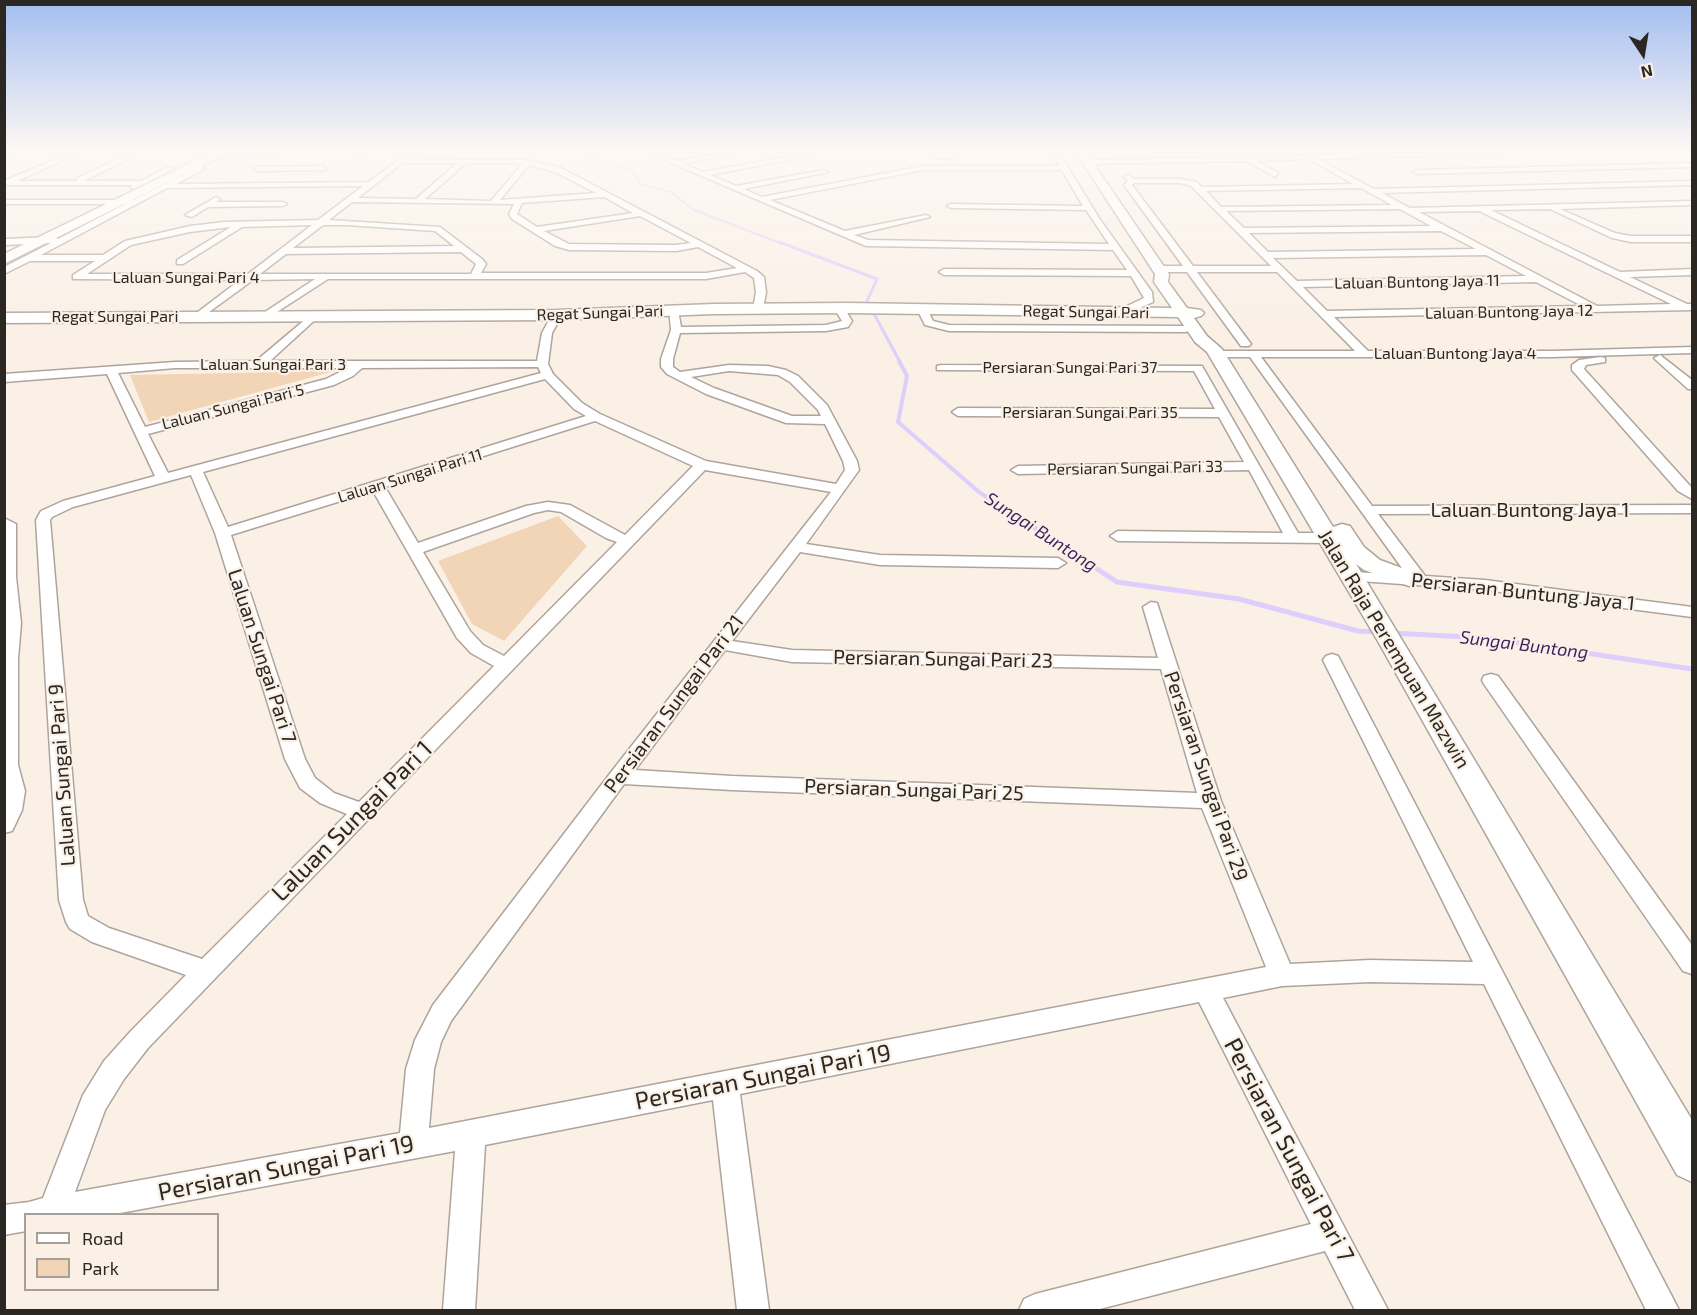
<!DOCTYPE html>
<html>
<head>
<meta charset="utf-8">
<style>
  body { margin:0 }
  #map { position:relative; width:1697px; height:1315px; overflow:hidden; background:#faf0e6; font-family:"Exo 2",sans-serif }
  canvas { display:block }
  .frame { position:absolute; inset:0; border:6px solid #2b2723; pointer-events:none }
  .legend { position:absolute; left:24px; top:1213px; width:195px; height:78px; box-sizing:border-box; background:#faf0e6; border:2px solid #a7a098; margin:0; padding:8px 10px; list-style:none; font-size:18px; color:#2b2723 }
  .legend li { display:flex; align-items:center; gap:12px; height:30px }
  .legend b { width:30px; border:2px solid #a7a098 }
  .north { position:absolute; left:1613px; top:24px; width:60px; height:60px; -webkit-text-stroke:4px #faf0e6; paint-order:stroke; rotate:168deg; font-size:16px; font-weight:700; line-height:24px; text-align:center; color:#2b2723 }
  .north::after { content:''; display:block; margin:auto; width:21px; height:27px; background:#2b2723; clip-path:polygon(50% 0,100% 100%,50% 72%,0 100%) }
</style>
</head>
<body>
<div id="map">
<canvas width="1697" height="1315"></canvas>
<div class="frame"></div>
<ul class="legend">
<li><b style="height:8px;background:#fff"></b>Road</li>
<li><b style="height:16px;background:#f2d4b7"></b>Park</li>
</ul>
<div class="north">N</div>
</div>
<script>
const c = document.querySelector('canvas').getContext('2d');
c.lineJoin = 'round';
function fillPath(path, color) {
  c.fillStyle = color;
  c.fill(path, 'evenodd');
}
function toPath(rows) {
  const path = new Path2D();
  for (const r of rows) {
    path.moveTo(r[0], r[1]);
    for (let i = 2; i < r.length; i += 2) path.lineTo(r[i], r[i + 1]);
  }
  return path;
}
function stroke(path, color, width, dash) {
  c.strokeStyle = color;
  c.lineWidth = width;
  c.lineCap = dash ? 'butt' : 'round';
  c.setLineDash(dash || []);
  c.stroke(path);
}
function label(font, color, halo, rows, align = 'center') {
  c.font = font + ' "Exo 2",sans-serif';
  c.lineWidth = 4.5;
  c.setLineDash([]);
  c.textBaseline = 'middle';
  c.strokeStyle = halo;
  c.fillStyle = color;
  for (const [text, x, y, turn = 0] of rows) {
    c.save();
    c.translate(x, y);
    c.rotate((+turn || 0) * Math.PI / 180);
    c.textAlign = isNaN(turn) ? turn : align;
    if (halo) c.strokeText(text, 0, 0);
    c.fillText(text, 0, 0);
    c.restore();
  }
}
fillPath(toPath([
  [334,371,149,422,130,375],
  [558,516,587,546,504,641,472,624,438,561]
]), '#f2d4b7');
stroke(toPath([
  [186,151,184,154,223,160,320,151],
  [328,151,359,156,413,151],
  [571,151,633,171,640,184,671,192,694,210,783,244]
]), '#decefc', 2);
stroke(toPath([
  [779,242,877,279,867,301,900,362]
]), '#decefc', 3);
stroke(toPath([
  [899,361,907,376,898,422,979,492,1017,517]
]), '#decefc', 4);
stroke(toPath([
  [1015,515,1117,582,1239,599,1358,631,1378,632],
  [1391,633,1486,638,1692,669]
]), '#decefc', 5);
const street = toPath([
  [10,151,20,151,4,158,4,153,10,151],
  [75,151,84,151,17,181,77,181,77,178,136,151,145,151,84,181,141,181,167,167,174,169,134,189,130,187,132,185,4,185,4,181,75,151],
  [410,151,414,153,408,159,528,160,561,168,757,271,764,277,766,292,763,309,758,312,753,309,756,292,754,278,745,272,706,279,328,279,266,319,261,316,262,314,315,279,253,280,198,320,193,317,194,315,240,280,73,279,73,275,95,261,30,261,4,274,4,267,51,243,4,245,4,239,54,237,58,239,125,204,4,204,4,200,133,200,202,165,205,169,176,184,369,182,410,151],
  [402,163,457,163,416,199,358,198,402,163],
  [466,163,510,163,522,164,491,201,425,199,466,163],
  [529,165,555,172,596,193,500,200,529,165],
  [363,186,318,220,224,222,190,226,125,241,103,255,41,255,167,188,363,186],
  [604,197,633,213,537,227,517,214,522,203,604,197],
  [352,202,514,204,509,214,512,219,555,246,569,250,676,251,698,247,737,268,706,273,481,273,486,264,482,259,440,227,329,220,352,202],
  [640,216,691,243,676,245,569,244,544,231,640,216],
  [312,225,248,274,87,274,131,245,190,232,231,227,177,260,177,264,183,264,242,227,312,225],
  [323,225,347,225,435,231,454,246,293,248,323,225],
  [461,252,476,264,471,274,260,274,286,254,461,252],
  [643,151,652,151,676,161,733,151,749,151,683,164,703,172,818,151,834,151,710,175,736,186,824,170,828,172,744,189,762,197,923,166,1060,166,1051,151,1058,151,1099,218,1152,292,1153,302,1133,311,1125,311,1125,307,1144,298,1131,276,944,275,939,272,944,269,1127,270,1113,250,866,246,643,151],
  [923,170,1062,170,1083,206,951,204,947,206,951,208,1086,210,1109,244,868,240,854,235,930,217,926,215,845,231,770,200,923,170],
  [926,151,957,155,960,157,957,159,936,158,928,155,926,151],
  [1500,151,1611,151,1318,159,1374,189,1692,181,1692,185,1382,193,1410,208,1692,201,1692,205,1560,209,1615,233,1631,236,1692,236,1692,242,1631,242,1612,238,1550,209,1491,210,1620,272,1692,269,1692,275,1630,277,1687,304,1692,304,1692,310,1334,317,1368,351,1552,351,1692,347,1692,353,1552,357,1261,357,1372,506,1692,505,1692,513,1378,514,1425,576,1485,580,1692,607,1692,617,1485,590,1346,580,1344,577,1352,572,1407,575,1250,357,1217,357,1211,354,1217,351,1355,351,1277,272,1197,272,1251,344,1249,346,1241,346,1187,272,1159,272,1154,269,1159,266,1183,266,1124,185,1128,181,1124,177,1128,175,1134,179,1180,179,1197,182,1201,187,1353,184,1309,159,1256,161,1278,173,1275,177,1247,161,1087,164,1083,162,1087,160,1500,151],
  [1134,183,1180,183,1191,186,1271,266,1193,266,1132,185,1134,183],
  [1361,188,1392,205,1221,207,1206,191,1361,188],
  [1400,209,1431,226,1244,228,1226,211,1400,209],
  [1480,211,1481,212,1671,304,1597,306,1419,212,1480,211],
  [1441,231,1476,249,1268,252,1249,233,1441,231],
  [1486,255,1526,276,1297,281,1273,258,1486,255],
  [1536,282,1582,306,1327,311,1303,287,1536,282],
  [1692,163,1692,167,1417,174,1413,172,1417,170,1692,163],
  [323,166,326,170,258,171,254,169,258,167,323,166],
  [216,197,220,199,216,202,283,202,287,204,283,206,208,207,192,217,185,215,216,197],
  [839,305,843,306,852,321,848,327,826,331,680,333,673,359,673,367,680,372,729,365,768,366,786,370,798,376,827,405,857,461,859,470,806,544,880,555,1058,558,1066,563,1058,568,880,565,800,552,732,641,792,650,1158,658,1143,607,1151,602,1157,603,1221,801,1290,964,1370,960,1473,962,1323,660,1326,656,1332,654,1338,656,1679,1310,1646,1310,1484,984,1370,982,1282,986,1223,998,1388,1310,1355,1310,1325,1251,1096,1310,1019,1310,1024,1299,1035,1294,1311,1224,1199,1002,740,1094,769,1310,737,1310,713,1100,485,1145,475,1310,443,1310,455,1151,115,1214,26,1214,26,1231,4,1235,4,1205,29,1202,43,1198,83,1095,104,1061,130,1032,186,975,92,942,70,929,66,922,59,900,36,520,41,511,63,501,155,476,107,374,4,382,4,374,175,362,256,361,313,313,318,316,317,318,270,361,537,361,542,333,553,313,557,312,562,315,552,333,548,364,553,374,582,403,600,414,706,461,836,484,845,470,843,461,825,424,786,423,706,394,667,374,661,367,661,359,671,330,669,308,678,310,681,327,826,325,842,321,834,308,839,305],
  [538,367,541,373,168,473,148,434,334,385,353,376,362,368,538,367],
  [175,368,348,368,326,379,145,427,118,373,175,368],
  [729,371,778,375,790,382,818,410,821,416,792,416,714,388,691,377,729,371],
  [545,379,574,409,586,416,228,527,203,472,545,379],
  [595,421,693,466,625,535,570,505,548,502,526,506,418,543,385,487,595,421],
  [705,470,831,492,612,771,433,1005,415,1040,406,1069,400,1133,75,1192,105,1110,124,1079,148,1048,705,470],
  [191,475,215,533,285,759,300,788,320,803,347,814,202,959,109,928,88,916,83,900,50,520,52,517,73,507,191,475],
  [373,491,457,638,471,653,494,666,359,802,334,793,315,778,305,759,231,535,373,491],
  [548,510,561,512,606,538,617,542,504,656,483,645,470,631,423,552,534,513,548,510],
  [725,650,792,662,1161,669,1197,793,732,776,635,770,725,650],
  [624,784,732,790,1202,808,1266,967,429,1128,434,1069,441,1042,451,1021,624,784],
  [922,306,926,307,933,321,949,325,1186,326,1191,329,1186,332,949,331,925,325,917,309,922,306],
  [1660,355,1692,380,1692,389,1688,389,1656,360,1654,358,1660,355],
  [1601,357,1605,358,1605,362,1586,365,1584,369,1692,488,1692,499,1678,491,1572,370,1572,365,1579,360,1601,357],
  [941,365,1202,366,1298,533,1329,533,1337,538,1329,543,1118,541,1110,536,1118,531,1283,533,1249,470,1018,474,1011,470,1018,466,1244,462,1219,417,958,416,952,412,958,408,1215,409,1194,371,937,370,937,366,941,365],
  [4,518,16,524,16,577,21,623,18,659,18,765,25,791,22,810,15,825,12,831,4,833,4,518],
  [1491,674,1498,676,1692,945,1692,974,1683,971,1484,684,1482,680,1484,676,1491,674]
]);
const secondary = toPath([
  [221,151,237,151,204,164,4,264,4,254,196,160,221,151],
  [1075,151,1085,151,1169,274,1168,282,1187,308,1201,310,1204,313,1201,316,1194,318,1207,336,1222,349,1333,527,1342,524,1350,526,1364,547,1380,560,1418,574,1421,579,1418,584,1409,586,1364,570,1356,564,1692,1120,1692,1182,1677,1175,1379,643,1207,352,1195,342,1178,317,847,313,714,314,557,320,4,323,4,313,557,310,714,304,847,303,1172,308,1154,282,1155,274,1075,151]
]);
stroke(street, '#aea49b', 3);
stroke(secondary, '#aea49b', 3);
fillPath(street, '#fff');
fillPath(secondary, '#fff');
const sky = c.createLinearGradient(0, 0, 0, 335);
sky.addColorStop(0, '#a4bef0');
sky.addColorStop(0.45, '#fdf8f4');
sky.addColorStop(1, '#fdf8f400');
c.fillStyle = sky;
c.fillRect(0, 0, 1697, 335);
label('16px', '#2b2723', '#faf0e6', [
  ["Laluan Sungai Pari 4",186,278],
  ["Laluan Buntong Jaya 11",1417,282,-1],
  ["Regat Sungai Pari",1086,312,1],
  ["Laluan Buntong Jaya 12",1509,312,-1],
  ["Regat Sungai Pari",600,313,-2],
  ["Regat Sungai Pari",115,317],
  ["Laluan Buntong Jaya 4",1455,354],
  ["Laluan Sungai Pari 3",273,365],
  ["Persiaran Sungai Pari 37",1070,368],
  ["Laluan Sungai Pari 5",233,407,-14],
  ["Persiaran Sungai Pari 35",1090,413],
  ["Persiaran Sungai Pari 33",1135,468,-1],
  ["Laluan Sungai Pari 11",410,476,-17]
]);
label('italic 18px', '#3c1f60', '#faf0e6', [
  ["Sungai Buntong",1041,532,33],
  ["Sungai Buntong",1524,645,7]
]);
label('20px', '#2b2723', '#faf0e6', [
  ["Laluan Buntong Jaya 1",1530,510],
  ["Persiaran Buntung Jaya 1",1523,592,6],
  ["Jalan Raja Perempuan Mazwin",1394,649,59],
  ["Laluan Sungai Pari 7",262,656,72],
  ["Persiaran Sungai Pari 23",943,659,1],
  ["Persiaran Sungai Pari 21",674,704,-53],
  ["Laluan Sungai Pari 9",62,775,-94],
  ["Persiaran Sungai Pari 29",1206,776,71],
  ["Persiaran Sungai Pari 25",914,790,2]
]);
label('24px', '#2b2723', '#faf0e6', [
  ["Laluan Sungai Pari 1",352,821,-45],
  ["Persiaran Sungai Pari 19",763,1077,-11],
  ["Persiaran Sungai Pari 7",1289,1150,62],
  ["Persiaran Sungai Pari 19",286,1168,-11]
]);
</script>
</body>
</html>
